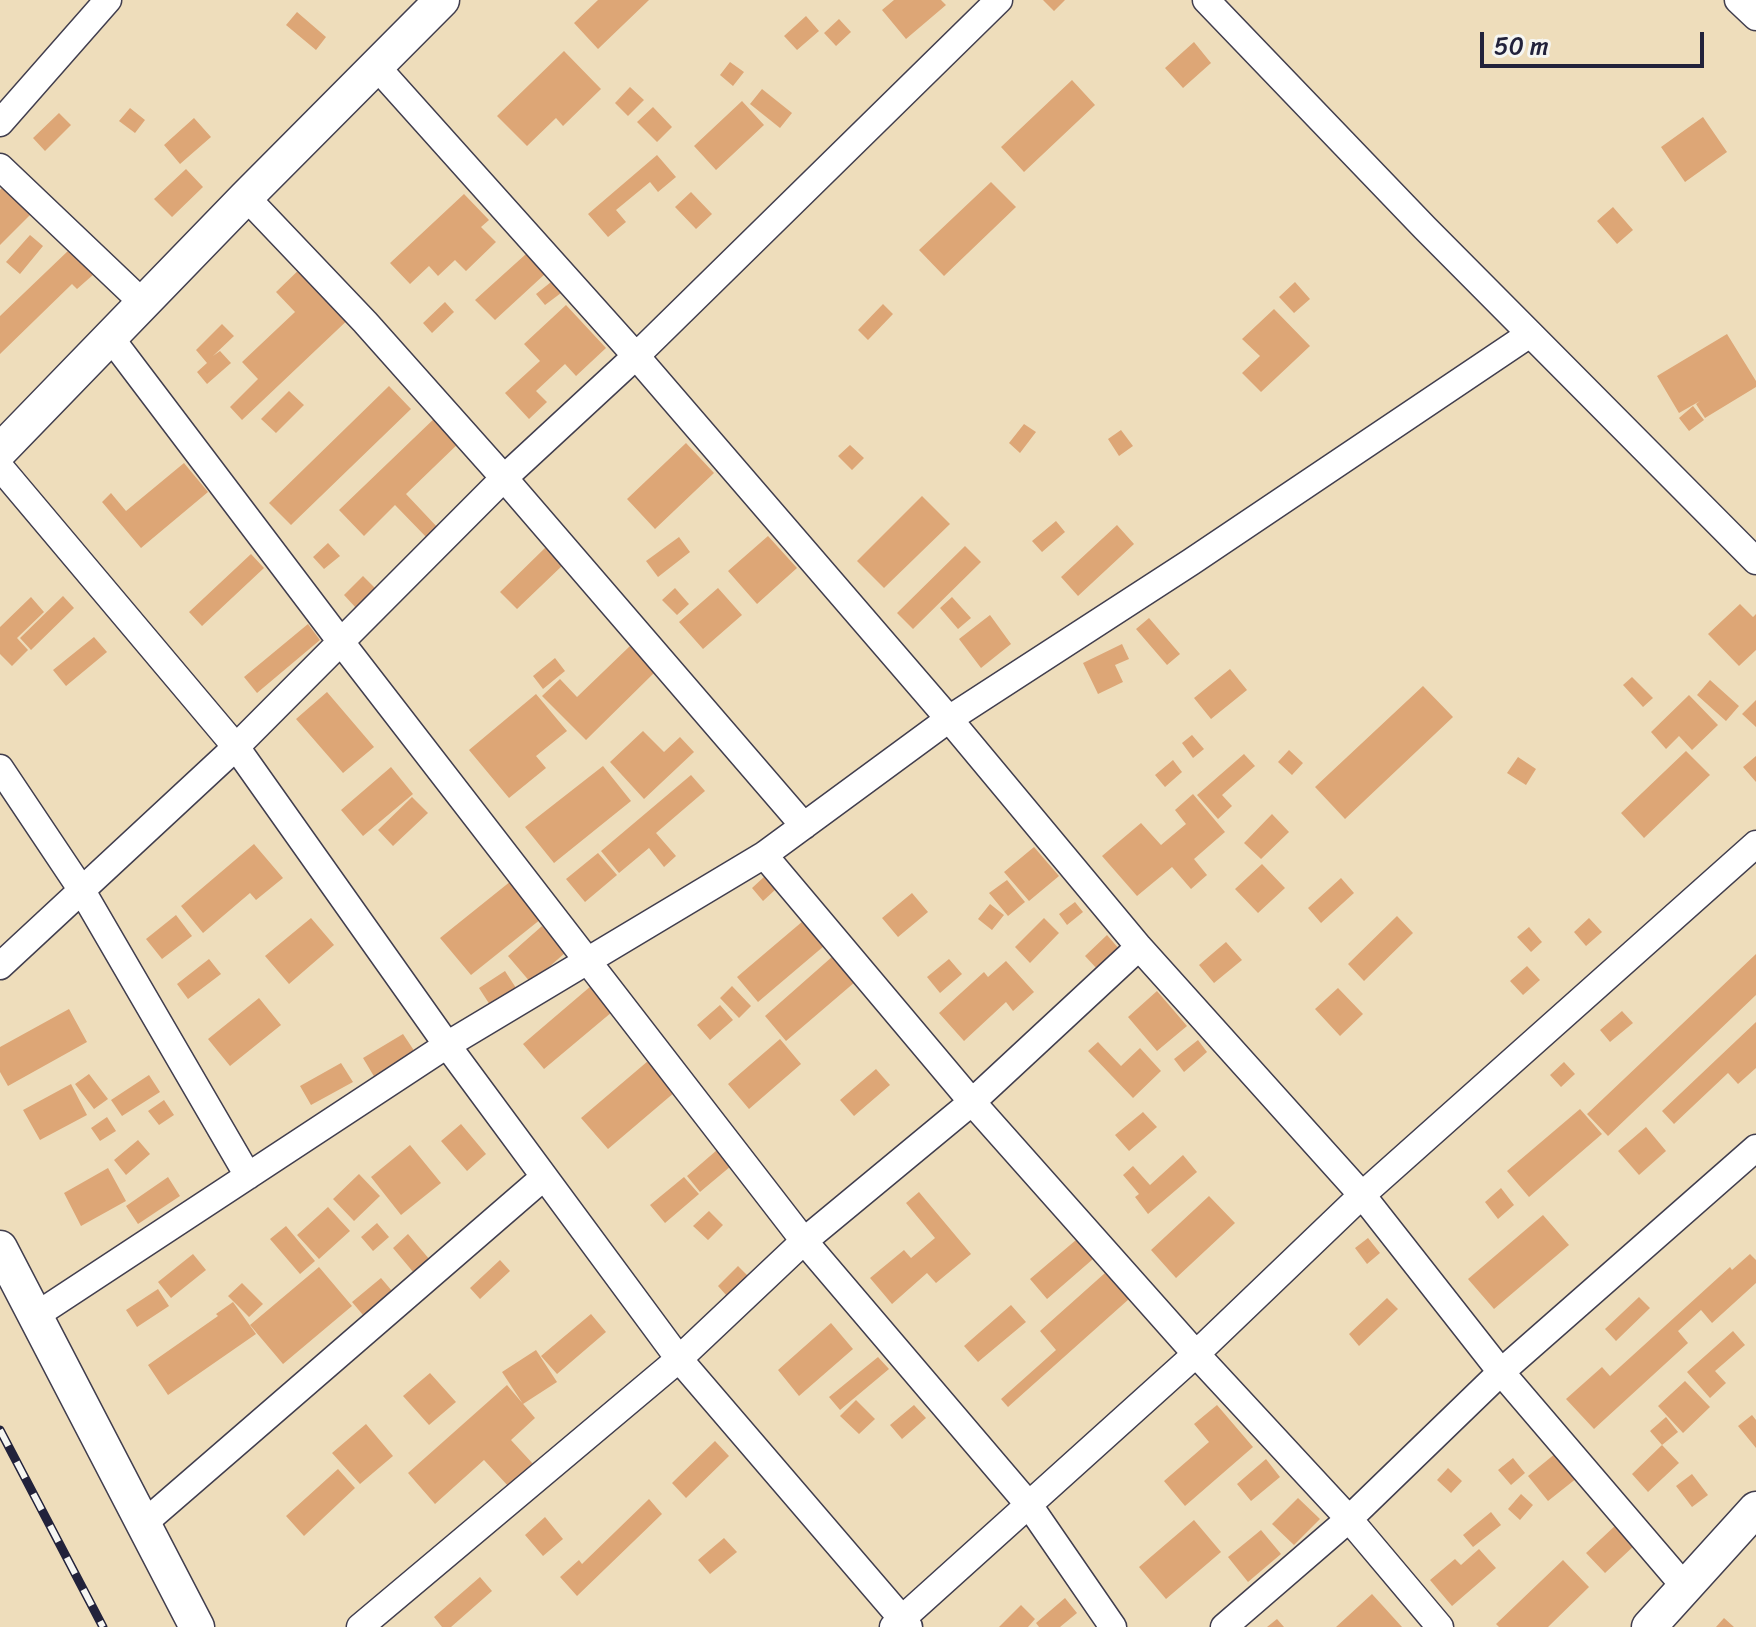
<!DOCTYPE html>
<html>
<head>
<meta charset="utf-8">
<style>
  body { margin:0 }
  #map { position:relative; width:1756px; height:1627px; overflow:hidden; background:#edb; font-family:Sriracha,sans-serif }
  canvas { display:block }
  .scale { position:absolute; left:1480px; top:32px; width:224px; height:36px; box-sizing:border-box; border:4px solid #22223b; border-top:0; padding-left:10px; font-size:24px; line-height:28px; white-space:nowrap; color:#22223b; -webkit-text-stroke:6px #f6f6f2; paint-order:stroke }
</style>
</head>
<body>
<div id="map">
<canvas width="1756" height="1627"></canvas>
<div class="scale">50 m</div>
</div>
<script>
const c = document.querySelector('canvas').getContext('2d');
c.lineJoin = 'round';
function fillPath(path, color) {
  c.fillStyle = color;
  c.fill(path, 'evenodd');
}
function toPath(rows) {
  const path = new Path2D();
  for (const r of rows) {
    path.moveTo(r[0], r[1]);
    for (let i = 2; i < r.length; i += 2) path.lineTo(r[i], r[i + 1]);
  }
  return path;
}
function stroke(path, color, width, dash) {
  c.strokeStyle = color;
  c.lineWidth = width;
  c.lineCap = dash ? 'butt' : 'round';
  c.setLineDash(dash || []);
  c.stroke(path);
}
fillPath(toPath([
  [598,0,649,0,598,49,574,23],
  [894,0,941,0,946,5,906,39,882,10],
  [1043,0,1065,0,1054,11],
  [297,12,326,37,316,50,286,25],
  [806,16,819,31,797,50,784,36],
  [839,19,851,32,836,46,824,33],
  [1194,42,1211,63,1183,88,1165,68],
  [564,51,601,89,563,126,556,118,527,146,497,116],
  [730,62,744,72,733,86,720,75],
  [1072,80,1095,105,1024,172,1001,147],
  [630,87,644,100,628,116,615,103],
  [762,89,792,113,780,128,750,104],
  [742,101,764,125,716,170,694,146],
  [653,107,672,127,657,142,637,122],
  [130,108,145,120,135,133,119,121],
  [59,113,71,125,45,151,33,138],
  [1703,117,1727,152,1685,182,1661,147],
  [194,118,211,137,180,164,164,145],
  [657,155,676,177,658,192,650,182,616,210,626,222,608,237,588,214],
  [186,169,203,187,172,217,154,199],
  [991,182,1016,207,944,276,919,250],
  [4,186,31,214,0,245,0,190],
  [691,192,712,214,696,229,675,207],
  [464,194,489,220,481,227,496,242,466,271,455,260,438,276,429,266,410,284,390,263],
  [1613,207,1633,230,1617,244,1597,221],
  [30,235,43,246,20,274,6,262],
  [70,249,94,274,77,289,72,284,0,354,0,316],
  [526,254,545,274,495,320,475,300],
  [306,263,354,314,242,420,230,407,258,379,242,362,295,312,276,292],
  [551,282,561,293,545,305,536,294],
  [1295,282,1310,299,1294,313,1279,297],
  [445,302,454,312,432,333,423,323],
  [883,304,893,314,868,340,858,330],
  [566,305,606,348,576,376,565,364,536,391,547,402,529,419,505,393,540,361,524,344],
  [1274,309,1310,346,1261,392,1242,373,1260,356,1242,339],
  [222,324,234,336,213,356,220,351,231,363,207,384,197,372,207,363,196,350],
  [1727,334,1756,381,1756,387,1705,418,1696,404,1700,401,1679,413,1657,376],
  [389,386,411,409,291,525,269,503],
  [289,391,304,405,276,433,261,419],
  [1693,406,1704,420,1689,431,1679,418],
  [438,415,462,440,406,494,439,529,428,539,395,505,364,536,339,510],
  [1024,424,1036,432,1020,453,1009,443],
  [1121,430,1133,446,1119,456,1108,439],
  [686,443,714,473,655,529,627,499],
  [850,445,864,458,852,470,838,456],
  [184,463,208,492,141,548,102,502,111,493,126,511],
  [922,496,950,524,884,588,857,561],
  [1056,521,1065,532,1042,552,1032,541],
  [1117,525,1134,544,1078,596,1061,577],
  [768,536,797,568,757,604,728,571],
  [679,537,690,552,658,577,646,561],
  [328,543,340,556,324,569,313,557],
  [547,546,565,563,517,609,500,592],
  [965,546,981,562,913,629,897,613],
  [251,554,264,568,202,626,189,612],
  [363,576,377,590,357,609,344,595],
  [675,588,689,604,677,615,662,600],
  [718,588,742,615,703,649,679,622],
  [63,596,74,608,31,650,20,638],
  [31,597,44,612,17,638,28,650,12,666,0,654,0,627],
  [952,597,971,618,958,629,940,608],
  [1740,604,1753,617,1756,614,1756,650,1739,666,1708,634],
  [990,615,1011,644,981,668,959,639],
  [1149,618,1180,654,1167,665,1136,629],
  [308,624,320,640,257,693,244,677],
  [94,637,107,652,66,686,53,670],
  [1122,644,1129,659,1115,665,1123,682,1098,694,1083,663],
  [630,646,655,672,586,740,542,696,560,679,577,697],
  [555,658,565,671,543,689,533,676],
  [1230,669,1247,690,1211,719,1194,698],
  [1632,677,1653,698,1643,707,1623,685],
  [1710,680,1739,706,1726,721,1697,695],
  [1423,686,1453,717,1345,819,1315,787],
  [327,692,374,747,343,773,296,719],
  [536,694,567,731,536,756,546,768,509,798,469,750],
  [1689,695,1718,725,1692,750,1679,736,1666,749,1651,732],
  [1756,700,1756,727,1742,714],
  [643,731,664,752,680,737,694,752,644,799,610,762],
  [1192,735,1204,749,1193,758,1182,743],
  [1289,750,1303,763,1292,775,1278,762],
  [1686,751,1710,775,1644,838,1621,813],
  [1244,754,1255,766,1222,795,1232,806,1218,819,1197,795],
  [1756,756,1756,782,1743,767],
  [1518,757,1536,769,1526,785,1507,773],
  [1173,760,1182,772,1165,787,1155,775],
  [603,766,631,801,554,863,525,827],
  [391,767,413,794,363,836,341,810],
  [691,775,705,791,656,833,676,856,664,867,649,848,619,873,601,851],
  [1193,794,1225,832,1194,859,1207,875,1191,889,1172,867,1137,896,1102,856,1141,823,1161,845,1186,824,1175,810],
  [412,797,428,813,393,846,378,830],
  [1272,814,1289,832,1261,859,1244,843],
  [254,844,283,878,256,900,250,893,203,933,181,906],
  [1034,847,1059,876,1029,901,1004,872],
  [598,853,617,875,585,902,566,879],
  [1262,864,1285,888,1258,913,1235,889],
  [765,876,776,889,763,901,752,888],
  [1341,878,1354,893,1321,923,1308,908],
  [1007,880,1025,902,1008,916,989,893],
  [511,881,541,919,471,975,440,938],
  [912,893,928,912,898,937,882,918],
  [1075,902,1083,912,1067,925,1059,914],
  [990,904,1004,915,992,930,978,919],
  [176,915,192,936,162,959,146,939],
  [1397,916,1413,933,1364,981,1348,964],
  [311,918,334,945,289,984,265,956],
  [1044,918,1059,933,1030,963,1015,947],
  [1589,918,1602,932,1586,946,1574,932],
  [803,921,824,946,758,1002,737,977],
  [542,926,566,952,531,983,508,956],
  [1529,927,1542,942,1531,952,1517,937],
  [1107,935,1120,950,1099,971,1085,956],
  [1226,942,1242,960,1214,983,1199,965],
  [1756,954,1756,995,1608,1136,1587,1114],
  [833,956,855,982,786,1041,765,1016],
  [209,959,221,974,188,999,177,984],
  [949,959,962,974,940,993,927,977],
  [1006,961,1034,992,1013,1011,1006,1002,964,1041,939,1013,984,972,988,977],
  [1527,966,1540,980,1523,995,1510,981],
  [505,971,516,988,490,1005,479,988],
  [591,986,612,1012,544,1069,523,1044],
  [732,986,751,1006,739,1018,720,998],
  [1338,988,1363,1014,1340,1036,1315,1009],
  [1157,991,1187,1026,1157,1051,1128,1017],
  [259,998,281,1025,230,1066,208,1039],
  [720,1005,733,1020,710,1040,697,1025],
  [69,1009,87,1042,8,1086,0,1072,0,1047],
  [1622,1011,1633,1023,1610,1042,1600,1030],
  [1756,1022,1756,1068,1738,1084,1728,1073,1674,1124,1662,1111],
  [403,1034,415,1052,375,1078,363,1058],
  [780,1039,801,1064,749,1109,728,1084],
  [1198,1040,1207,1052,1184,1072,1174,1059],
  [1098,1042,1121,1066,1140,1048,1161,1071,1133,1098,1088,1051],
  [648,1061,675,1092,608,1149,581,1118],
  [1564,1062,1575,1074,1561,1087,1550,1075],
  [341,1063,353,1082,311,1105,300,1086],
  [876,1069,890,1085,854,1116,840,1100],
  [89,1074,108,1099,94,1109,75,1084],
  [149,1075,160,1092,122,1116,111,1100],
  [71,1084,87,1115,40,1140,23,1110],
  [164,1100,174,1115,159,1125,148,1111],
  [1580,1109,1602,1134,1529,1197,1507,1171],
  [1143,1112,1157,1127,1129,1151,1115,1135],
  [107,1117,116,1131,100,1141,91,1128],
  [461,1124,486,1154,467,1171,441,1141],
  [1646,1127,1666,1151,1639,1175,1618,1151],
  [138,1140,150,1154,126,1175,114,1160],
  [410,1145,441,1183,401,1215,371,1177],
  [717,1150,731,1166,700,1192,687,1176],
  [1183,1155,1197,1172,1148,1214,1135,1197,1139,1194,1123,1175,1133,1166,1150,1185],
  [108,1168,126,1201,81,1226,64,1193],
  [359,1174,380,1196,354,1221,333,1199],
  [168,1177,180,1196,138,1224,126,1206],
  [684,1177,699,1194,665,1223,650,1205],
  [1501,1188,1514,1205,1498,1219,1485,1202],
  [919,1192,971,1254,936,1283,927,1273,892,1304,870,1278,904,1250,911,1258,935,1238,906,1203],
  [1209,1196,1235,1223,1176,1278,1151,1250],
  [328,1207,350,1231,319,1259,297,1235],
  [709,1211,723,1225,708,1240,693,1226],
  [1543,1215,1569,1245,1494,1309,1468,1279],
  [377,1223,389,1237,373,1251,361,1237],
  [286,1226,315,1261,300,1274,270,1239],
  [408,1234,430,1260,414,1273,393,1248],
  [1368,1238,1380,1253,1367,1264,1355,1248],
  [1076,1240,1093,1259,1047,1299,1030,1279],
  [193,1254,206,1270,171,1298,158,1282],
  [1750,1254,1756,1260,1756,1283,1712,1323,1701,1310,1678,1331,1688,1343,1594,1429,1566,1399,1602,1367,1610,1376,1730,1267,1732,1270],
  [500,1260,510,1271,480,1299,470,1288],
  [738,1266,748,1276,727,1296,718,1286],
  [319,1267,352,1306,283,1364,250,1325],
  [1105,1273,1129,1299,1008,1407,1001,1399,1056,1350,1040,1331],
  [381,1278,392,1291,363,1315,352,1302],
  [242,1283,263,1304,249,1317,228,1296],
  [158,1289,169,1306,137,1327,126,1310],
  [1639,1297,1650,1308,1616,1341,1605,1329],
  [1387,1298,1398,1309,1359,1346,1349,1334],
  [233,1302,256,1334,168,1395,148,1365,218,1316,216,1314],
  [1011,1305,1026,1322,978,1362,964,1346],
  [591,1314,606,1332,557,1374,541,1356],
  [831,1323,853,1349,799,1396,778,1370],
  [1733,1331,1745,1345,1715,1371,1726,1383,1710,1398,1687,1372],
  [536,1350,557,1382,523,1404,502,1372],
  [878,1357,889,1369,840,1410,829,1397],
  [430,1373,456,1402,429,1425,403,1396],
  [1685,1381,1710,1407,1683,1433,1658,1406],
  [507,1385,535,1418,511,1440,534,1465,509,1487,484,1460,435,1504,408,1473],
  [856,1400,875,1419,859,1434,840,1416],
  [914,1405,926,1418,902,1439,890,1425],
  [1217,1405,1253,1447,1185,1506,1164,1481,1209,1442,1194,1424],
  [1752,1415,1756,1420,1756,1448,1738,1426],
  [1666,1417,1678,1432,1662,1445,1679,1463,1648,1492,1632,1474,1662,1445,1650,1431],
  [366,1424,393,1456,360,1484,332,1453],
  [715,1441,729,1456,686,1498,672,1483],
  [1556,1453,1577,1478,1548,1501,1528,1476],
  [1513,1458,1525,1473,1511,1485,1498,1470],
  [1266,1459,1280,1477,1251,1501,1237,1484],
  [1448,1468,1462,1481,1451,1493,1437,1480],
  [338,1469,355,1488,304,1536,286,1516],
  [1692,1474,1708,1495,1692,1507,1676,1486],
  [1521,1494,1533,1505,1520,1520,1508,1509],
  [1298,1498,1320,1519,1294,1545,1272,1524],
  [649,1499,662,1514,577,1596,560,1577,579,1560,582,1564],
  [1491,1512,1501,1525,1473,1547,1463,1535],
  [545,1517,563,1539,543,1556,525,1535],
  [1194,1520,1221,1552,1166,1599,1139,1567],
  [1617,1524,1636,1544,1605,1573,1586,1553],
  [1261,1530,1281,1554,1248,1582,1228,1557],
  [724,1538,737,1552,710,1574,698,1560],
  [1479,1549,1496,1568,1452,1606,1430,1580,1455,1559,1461,1565],
  [1563,1560,1589,1587,1548,1627,1499,1627,1496,1624],
  [480,1577,492,1591,451,1627,442,1627,434,1617],
  [1372,1594,1402,1627,1336,1627],
  [1065,1598,1077,1613,1060,1627,1039,1627,1036,1623],
  [1021,1605,1035,1619,1028,1627,999,1627],
  [1724,1618,1734,1627,1716,1627],
  [1277,1619,1284,1627,1267,1627]
]), '#dda676');
const minor = toPath([
  [1206,0,1425,228,1756,561],
  [1738,0,1756,17],
  [376,66,636,356,949,719,1139,947,1362,1195,1501,1372,1685,1587],
  [0,123,108,0],
  [0,167,143,303],
  [246,197,365,322,504,478,804,826],
  [110,337,341,642,804,1241,1029,1505,1113,1627],
  [0,467,236,747,447,1045,679,1359,909,1627],
  [0,768,81,889,248,1176],
  [764,855,972,1102,1196,1354,1349,1519,1440,1627],
  [0,966,236,747,504,478,636,356,999,0],
  [35,1316,447,1045,764,855,949,719,1191,562,1530,334],
  [143,1524,544,1177],
  [360,1627,679,1359,804,1241,972,1102,1139,947],
  [893,1627,1196,1354,1362,1195,1756,844],
  [1224,1627,1349,1519,1501,1372,1756,1148]
]);
const tertiary = toPath([
  [0,451,246,197,442,0],
  [0,1248,197,1627],
  [1649,1627,1756,1509]
]);
stroke(minor, '#413e4e', 29);
stroke(tertiary, '#413e4e', 37);
stroke(minor, '#fff', 26);
stroke(tertiary, '#fff', 34);
const rail = toPath([
  [0,1430,103,1627]
]);
stroke(rail, '#22223b', 9);
stroke(rail, '#f6f6f2', 6, [18]);
</script>
</body>
</html>
